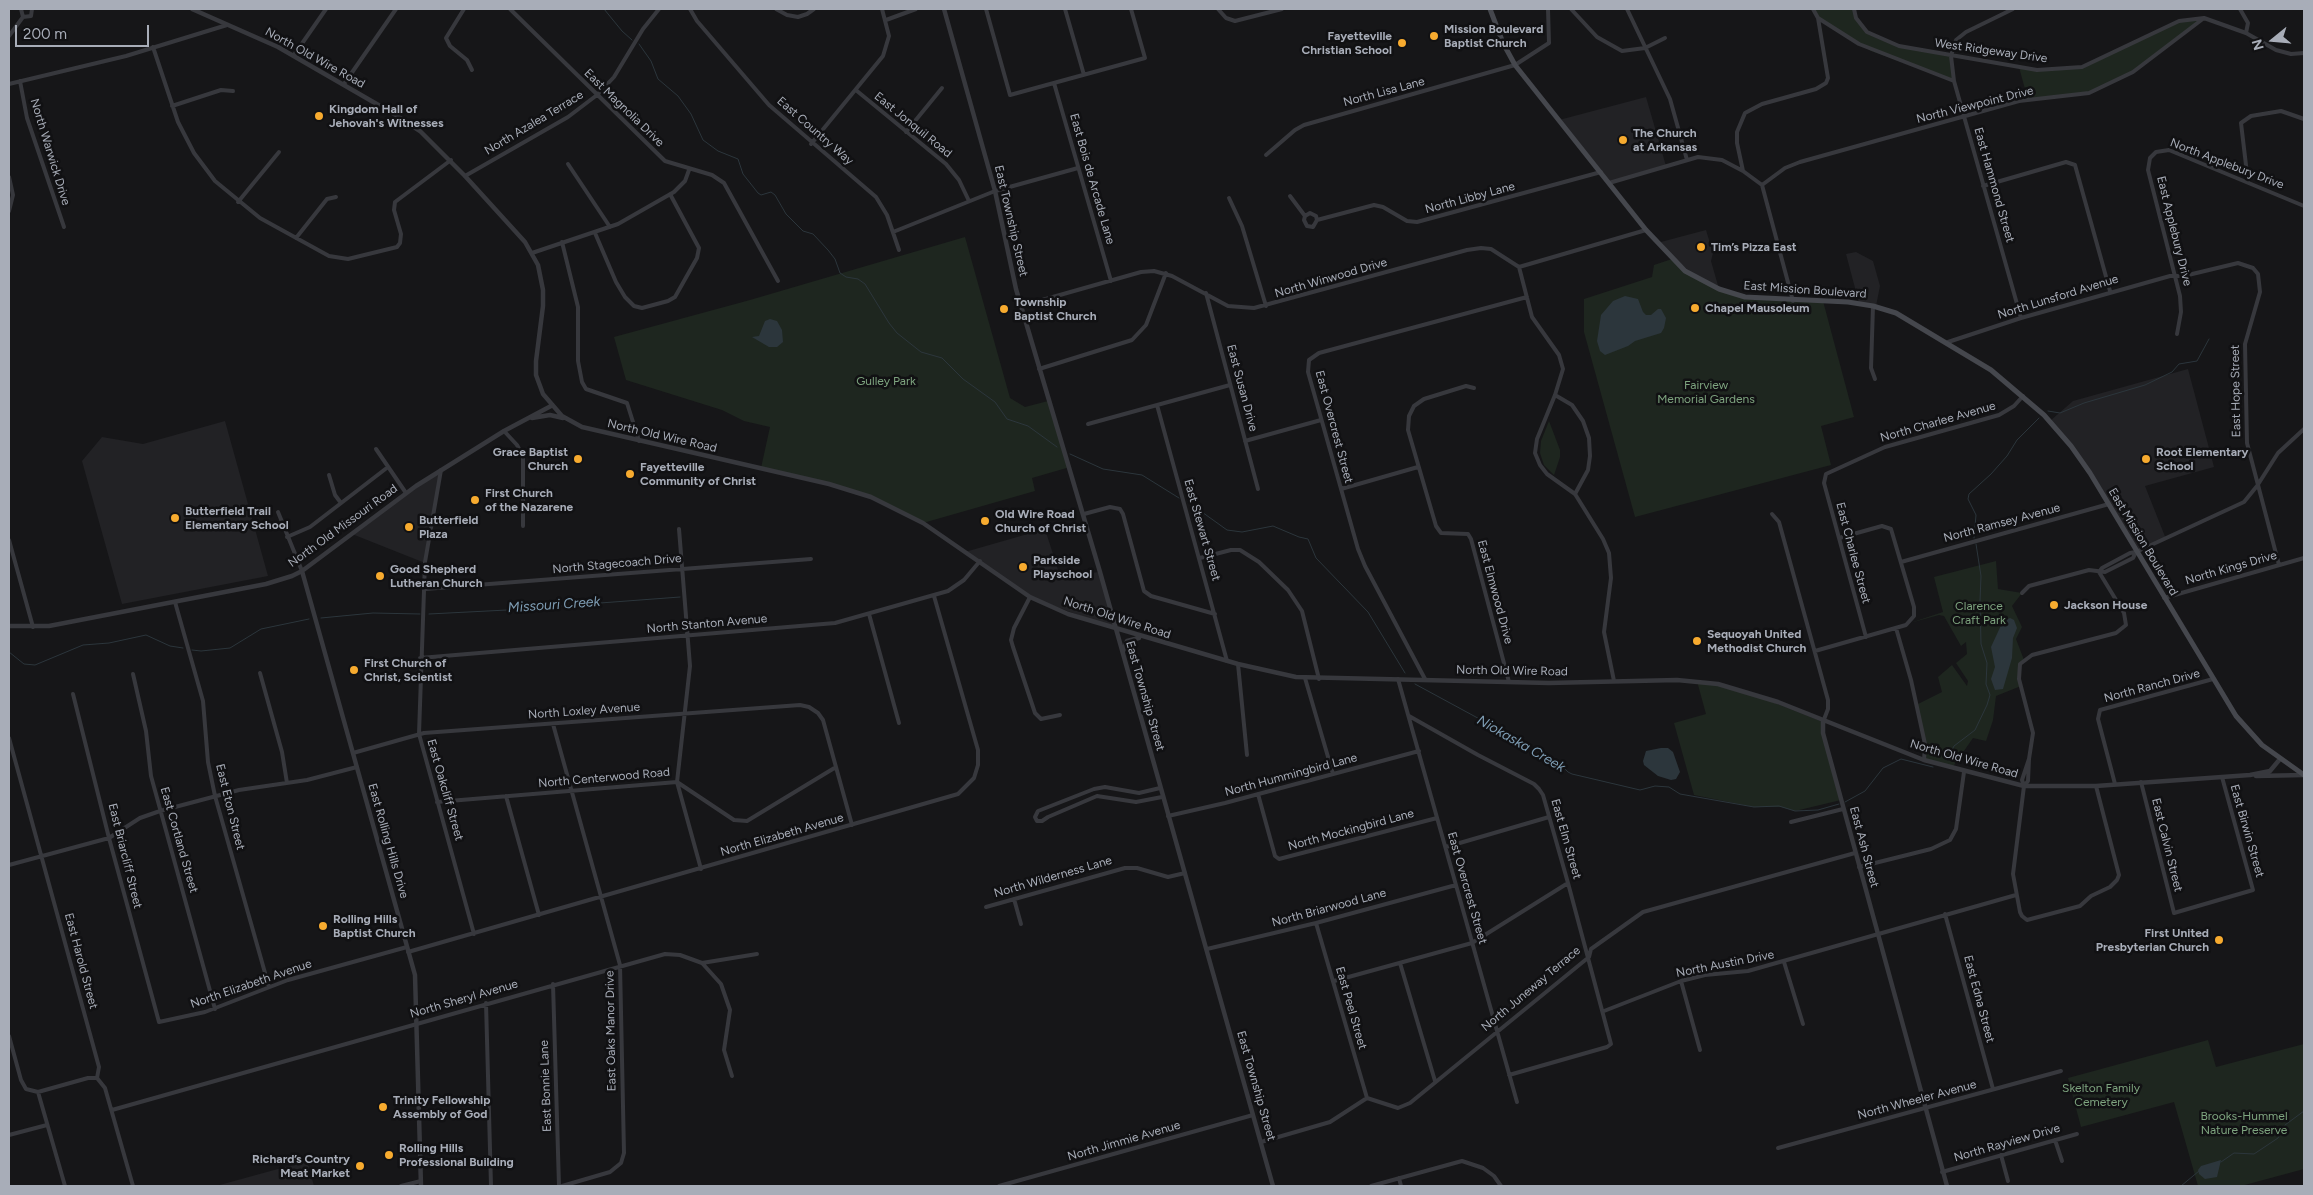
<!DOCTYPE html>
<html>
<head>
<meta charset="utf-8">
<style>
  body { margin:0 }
  #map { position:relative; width:2313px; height:1195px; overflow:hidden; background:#161618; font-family:Figtree,sans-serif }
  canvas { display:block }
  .frame { position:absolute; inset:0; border:10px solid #a8adb8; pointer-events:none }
  .north { position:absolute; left:2248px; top:15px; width:50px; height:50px; -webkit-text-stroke:4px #111113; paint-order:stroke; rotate:253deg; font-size:14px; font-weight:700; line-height:20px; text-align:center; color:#a8adb8 }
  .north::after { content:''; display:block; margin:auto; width:18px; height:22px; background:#a8adb8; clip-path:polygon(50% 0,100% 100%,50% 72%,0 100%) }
  .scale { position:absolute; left:15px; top:25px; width:134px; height:22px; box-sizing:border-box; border:2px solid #a8adb8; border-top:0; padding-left:6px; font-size:15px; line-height:18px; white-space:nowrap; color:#a8adb8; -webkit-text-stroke:4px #111113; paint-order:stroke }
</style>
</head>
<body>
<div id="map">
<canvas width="2313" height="1195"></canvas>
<div class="frame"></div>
<div class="north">N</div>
<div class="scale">200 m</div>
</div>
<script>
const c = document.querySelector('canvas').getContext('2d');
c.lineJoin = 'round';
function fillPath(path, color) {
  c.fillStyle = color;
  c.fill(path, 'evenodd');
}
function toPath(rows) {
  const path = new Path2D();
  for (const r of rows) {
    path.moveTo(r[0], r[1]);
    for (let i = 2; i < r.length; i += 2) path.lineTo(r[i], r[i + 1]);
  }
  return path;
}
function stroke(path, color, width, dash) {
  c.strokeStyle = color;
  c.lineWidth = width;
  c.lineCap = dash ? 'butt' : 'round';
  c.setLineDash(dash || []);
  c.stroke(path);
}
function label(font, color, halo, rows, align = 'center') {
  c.font = font + ' Figtree,sans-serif';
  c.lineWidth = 5;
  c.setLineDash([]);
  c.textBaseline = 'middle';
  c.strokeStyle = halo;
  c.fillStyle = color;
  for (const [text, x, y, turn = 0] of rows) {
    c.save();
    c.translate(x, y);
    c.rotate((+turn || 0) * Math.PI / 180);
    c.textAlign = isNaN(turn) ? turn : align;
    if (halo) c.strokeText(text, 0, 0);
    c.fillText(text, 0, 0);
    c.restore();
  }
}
fillPath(toPath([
  [1646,97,1666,166,1609,183,1559,120],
  [1706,230,1713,253,1711,261,1719,289,1698,279,1657,243],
  [1856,252,1873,261,1880,286,1876,306,1859,303,1846,254],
  [2188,369,2214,467,2145,486,2166,539,2136,552,2090,473,2050,421,2073,401],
  [225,421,268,576,122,604,82,461,102,437,143,444],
  [441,470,425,563,352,534],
  [1045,529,1060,576,1100,572,1116,629,1030,597,965,552],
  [307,1161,314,1186,216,1186]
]), '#222225');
fillPath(toPath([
  [1813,9,1854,9,1856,18,1867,32,1899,46,1951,56,1954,81,1871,51,1818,18],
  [2204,18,2133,72,2089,93,2028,100,2019,67,2037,70,2082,67,2179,21],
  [965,237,1010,398,1025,407,1048,401,1070,467,1032,478,1035,491,923,523,872,497,761,468,770,427,744,421,722,410,626,380,614,337,750,300],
  [1672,259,1685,271,1731,294,1823,301,1854,417,1821,426,1831,465,1635,517,1584,332,1584,299,1652,277,1654,265],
  [1549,421,1560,450,1560,457,1554,475,1544,465,1540,453,1541,441],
  [1996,561,1998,589,2022,593,2012,606,2022,627,2016,639,2024,660,2020,664,2021,686,1996,696,1993,720,1986,741,1973,738,1952,768,1924,760,1926,749,1916,705,1942,692,1938,677,1952,665,1967,686,1968,681,1956,663,1967,654,1966,642,1961,646,1944,616,1939,615,1910,623,1943,612,1934,577],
  [1697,681,1737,688,1823,722,1823,733,1841,800,1795,811,1781,807,1754,807,1694,795,1674,723,1706,714],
  [2208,1040,2216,1067,2304,1044,2304,1169,2241,1186,2198,1186,2174,1102,2081,1127,2068,1078]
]), '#1e261f');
fillPath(toPath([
  [1625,296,1638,299,1643,312,1646,315,1651,315,1658,309,1661,309,1666,318,1664,328,1661,333,1635,341,1628,346,1605,355,1600,351,1597,341,1601,315,1613,301],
  [770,319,777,321,782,330,783,342,777,347,769,347,752,337,759,336,765,321],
  [2010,618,2014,620,2017,628,2013,638,2012,658,2003,689,1995,690,1991,679,1995,667,1991,647,2003,621],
  [1661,748,1668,748,1673,752,1680,772,1676,779,1671,780,1658,776,1644,765,1643,761,1646,751],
  [2221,1160,2217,1177,2205,1179,2199,1174,2198,1170,2201,1166]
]), '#2c363c');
stroke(toPath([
  [604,9,622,31,632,40],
  [639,44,651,61,658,79,678,96,691,114,703,140,718,151,738,159,743,174,758,193,761,195,771,192,775,195,786,214,803,231,813,234,828,250,835,259,840,273,846,277,858,279,865,284,889,323,897,333,921,352,942,358,963,379,995,402,1007,419,1028,426,1057,447],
  [2048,411,2060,413,2084,403,2145,385,2172,372,2179,364,2197,361,2209,339],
  [1070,454,1103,469,1142,475,1179,498],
  [1188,502,1227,530,1242,532,1273,526,1299,537,1308,539,1316,558,1368,612,1405,673],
  [1974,538,1976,515,1968,499,1969,494,1991,474,2007,456,2017,440,2039,418],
  [429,614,507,610,680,597],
  [321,618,373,613,420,614],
  [192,650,201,651,230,648,261,629,309,619],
  [9,652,24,664,35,665,83,645,109,643,146,635,170,646,183,648],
  [1415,684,1557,761,1568,772,1572,774,1640,790,1655,786,1669,787,1680,794,1754,807,1779,806,1795,811,1818,810,1839,804],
  [1947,760,1954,746,1975,730,1987,705,1990,695,1986,684,1987,663,1981,644,1980,601,1981,576,1976,544],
  [1845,802,1865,791,1883,768,1901,759,1933,767],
  [2221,1162,2234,1153,2254,1154,2278,1138,2285,1125,2304,1111],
  [2181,1186,2199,1171]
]), '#2c363c', 1);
stroke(toPath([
  [21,9,23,17],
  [464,9,446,38,450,46,467,60,472,70],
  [510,9,665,161,712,175,724,183,778,281],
  [690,9,697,21,769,105,876,197,887,215,899,250],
  [776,9,787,15,798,17,807,14,814,9],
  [986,9,1010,95,1145,58,1131,9],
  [1065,9,1084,75],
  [1218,9,1226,18,1235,21,1282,9],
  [1571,9,1597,37,1622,51,1645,48,1665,38],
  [1627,9,1670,99,1687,160],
  [1813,9,1818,18,1859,44,1954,81],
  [1854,9,1856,18,1867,32,1899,46,2037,70,2082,67,2179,21,2204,18,2246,33,2276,50,2291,54,2304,53],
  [2013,9,1966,32,1956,40,1951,56,1954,81,2021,318],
  [2240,9,2248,23,2246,33],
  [23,17,31,16,32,9],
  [886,20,916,9],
  [9,36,23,17],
  [153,47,178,122,194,153,215,181,260,218,329,256,348,259,397,247,400,243,401,234,394,210,395,202,451,160],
  [294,55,326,9],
  [20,81,27,118,64,227],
  [1054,83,1111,281],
  [9,84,126,56,227,25],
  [344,84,396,9],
  [857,91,946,164,959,180,969,201],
  [172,106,221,90,233,91],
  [906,132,942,88],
  [811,144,883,56,889,36,882,9],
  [1266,155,1295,130,1304,125,1515,65,1549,43,1548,9],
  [568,164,610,227],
  [1743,171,1762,185,1785,168,1800,162,2019,101,2089,93,2133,72,2204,18],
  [465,176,568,117,597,95,614,77,643,29,659,9],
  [9,177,13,195,9,211],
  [2248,182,2241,123,2251,116,2281,111,2304,119],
  [1609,183,1698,157,1722,160,1743,171,1737,143,1737,132,1745,113,1762,104,1816,89,1826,83,1828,78,1818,18],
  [1762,185,1793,301],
  [1983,186,2066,162,2075,165,2110,291],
  [1290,196,1305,216],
  [1229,198,1242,226,1266,306],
  [238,202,279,152],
  [1317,220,1316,216,1310,213,1305,216,1304,220,1307,226,1313,227,1317,220,1374,205,1383,207,1407,221,1417,222,1601,172],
  [893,232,995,191,1078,168],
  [595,233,616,282,625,297,634,306,642,308,668,301,675,297,697,258,699,248,670,194],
  [296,238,327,199,336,197],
  [562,242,578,307,578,361,582,382,586,389,627,403,639,441],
  [532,253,618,224,674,192,685,181,689,170],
  [1519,267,1532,317,1559,355,1563,369,1555,395,1537,439,1535,453,1540,465,1547,474,1575,494,1603,539,1609,553,1611,578,1604,632,1614,681],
  [1206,293,1258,489],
  [1021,306,1141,272,1154,271,1172,276,1228,306,1254,308,1467,250,1481,248,1491,249,1519,267,1646,230],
  [1873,306,1871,368,1875,379],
  [2177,334,2181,312,2180,296,2148,170,2150,158,2156,152,2169,150,2304,206],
  [1948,342,2021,318,2170,276,2184,276,2238,263,2253,268,2258,274,2260,292,2245,344,2247,443,2279,565],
  [1039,369,1132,340,1146,325,1166,273],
  [1474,388,1466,386,1424,399,1414,406,1409,416,1408,430,1436,526,1441,533,1468,534,1471,539,1509,682],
  [1555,395,1572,405,1583,421,1589,438,1590,456,1588,470,1575,494],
  [1157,405,1227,661],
  [1088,424,1230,385],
  [504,431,517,445,523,457,523,526],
  [1245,441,1321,420],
  [376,449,406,493],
  [441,470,425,562,419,734,474,934],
  [329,475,335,495,341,503],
  [1341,489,1418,467],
  [278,512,302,571],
  [1084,514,1110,507,1120,509,1123,514,1144,591,1151,596,1215,614],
  [1772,514,1779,522,1828,700,1828,709,1823,722],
  [679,529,690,666,677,782,701,869],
  [287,537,310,527,388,467],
  [9,540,33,627],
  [1200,558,1231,550,1240,550,1259,562,1288,590,1302,611,1319,679],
  [1901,562,2109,504],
  [2099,572,2102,568,2130,553,2136,552,2244,502,2257,486,2278,453,2304,429],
  [425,589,811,559],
  [2022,593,2029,586,2089,570,2105,572,2133,558,2136,552],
  [1030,597,1014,628,1011,640,1013,647,1035,713,1041,719,1060,715],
  [2164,598,2304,558],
  [175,602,203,701,208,762,215,796,269,987],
  [869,614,899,723],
  [1896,628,1911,680,1925,744,1924,760],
  [1866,637,1824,483,1826,474,1885,447,1999,415,2014,406,2023,396],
  [1815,651,1906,625,1914,616,1914,607,1891,529,1882,526,1839,538],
  [420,658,835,623,948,591,964,580,980,561],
  [1238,664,1247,755],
  [260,673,282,752,287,783],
  [133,674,146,731,151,776,215,1009],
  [1305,678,1333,774],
  [1398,679,1517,1102],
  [1425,679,1365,566,1358,549,1308,372,1309,360,1319,353,1527,297],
  [73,694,109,838,159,1022,205,1012,288,980,407,947],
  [1409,716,1478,755,1534,784,1539,789,1543,795,1568,883,1611,1044,1607,1047,1509,1075],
  [553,724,620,965,624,1153,621,1163,610,1172,562,1186],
  [9,738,99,1067,97,1078],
  [353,753,424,733,800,705,809,707,818,713,823,720,852,825],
  [2029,759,2033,733,2019,679,2020,664,2032,655,2116,633,2126,625,2124,613,2099,572],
  [2141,782,2174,913,2253,890,2222,777],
  [2115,784,2098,719,2100,710,2213,679],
  [2024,786,2028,781,2029,759,2022,780,2024,786,2013,874,2020,912,2022,916,2027,920,2080,906,2091,896,2110,887,2117,880,2119,875,2096,786],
  [1160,788,1139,793,1105,787,1094,789,1038,811,1035,817,1037,821,1042,821,1048,817,1097,796,1136,802,1162,797],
  [1258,794,1275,856,1279,859,1437,818],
  [506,796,539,915],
  [437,802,677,782,734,820,747,821,836,767],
  [1168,816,1225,803,1419,751],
  [1791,822,1843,809],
  [1446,847,1549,817],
  [9,865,109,838,140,818,160,811,239,790,307,780,357,767],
  [1859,867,1931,849,1950,840,1956,829,1964,772],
  [1014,899,1021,924],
  [986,907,1125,868,1137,868,1168,877,1185,873],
  [1945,914,1993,1089],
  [1316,923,1367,1098],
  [1207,949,1316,923,1456,885],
  [408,952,958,794,974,778,978,765,978,750,934,596],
  [1784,962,1803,1024],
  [702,963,757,954],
  [1400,963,1435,1081],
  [1334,981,1472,943,1568,883],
  [1681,981,1700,1050],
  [553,984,559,1186],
  [486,1003,491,1186],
  [1604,1011,1681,981,1705,975,1748,971,2016,895],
  [9,1036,21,1080,26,1089,38,1092,88,1078,97,1078],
  [97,1078,105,1088,133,1186],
  [38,1092,65,1186],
  [112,1110,665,954,680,955,702,963,721,984,730,1010,724,1050,732,1076],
  [9,1135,47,1125],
  [2055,1140,2062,1161],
  [1261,1142,1330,1122,1367,1098,1398,1108,1410,1103,1589,957,1591,949,1643,912,1855,853],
  [1778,1148,2061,1071],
  [2001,1155,2008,1181],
  [1942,1172,2077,1134],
  [1399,1178,1401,1186],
  [401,1186,421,1181],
  [999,1186,1253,1115],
  [1371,1186,1462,1161,1483,1168,1494,1176,1501,1186]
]), '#37383d', 4);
stroke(toPath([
  [192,9,278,47,394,114,420,131,465,176,525,242,538,265,543,290,543,306,536,361,536,375,543,394,562,416,582,427,829,484,871,497,923,523,1030,597,1068,614,1238,664,1296,677,1549,683,1677,680,1718,684,1778,702,1924,760,2024,786,2096,786,2250,775,2270,771,2280,759],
  [944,9,995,191,1016,289,1100,572,1273,1186],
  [532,418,550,415,563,418],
  [302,571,415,975,421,1186],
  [9,626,49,626,266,584,292,576,302,571,416,486,504,431,551,406],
  [1123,651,1127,641,1139,638],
  [1823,722,1823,733,1947,1186],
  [2256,776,2304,775]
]), '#37383d', 4.5);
stroke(toPath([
  [1490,9,1503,43,1515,65,1646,230,1685,271,1719,289,1745,297,1848,302,1873,306,1896,313,1991,370,2044,415,2071,446,2090,473,2236,716,2262,745,2304,775]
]), '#45474d', 5);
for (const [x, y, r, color] of [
  [1434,36,5,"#f7ab2f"],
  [1402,43,5,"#f7ab2f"],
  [319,116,5,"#f7ab2f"],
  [1623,140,5,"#f7ab2f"],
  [1701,247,5,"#f7ab2f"],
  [1695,308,5,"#f7ab2f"],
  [1004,309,5,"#f7ab2f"],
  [578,459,5,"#f7ab2f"],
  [2146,459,5,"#f7ab2f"],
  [630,474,5,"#f7ab2f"],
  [475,500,5,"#f7ab2f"],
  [175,518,5,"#f7ab2f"],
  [985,521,5,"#f7ab2f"],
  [409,527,5,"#f7ab2f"],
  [1023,567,5,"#f7ab2f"],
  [380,576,5,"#f7ab2f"],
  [2054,605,5,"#f7ab2f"],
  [1697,641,5,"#f7ab2f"],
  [354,670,5,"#f7ab2f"],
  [323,926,5,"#f7ab2f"],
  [2219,940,5,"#f7ab2f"],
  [383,1107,5,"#f7ab2f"],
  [389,1155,5,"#f7ab2f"],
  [360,1166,5,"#f7ab2f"]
]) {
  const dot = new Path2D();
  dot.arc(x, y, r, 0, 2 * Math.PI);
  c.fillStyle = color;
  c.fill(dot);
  stroke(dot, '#111113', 2);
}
label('bold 12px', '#a8adb8', '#111113', [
  ["Mission Boulevard",1444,29],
  ["Baptist Church",1444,43],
  ["Fayetteville",1392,36,"right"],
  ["Christian School",1392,50,"right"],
  ["Kingdom Hall of",329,109],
  ["Jehovah's Witnesses",329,123],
  ["The Church",1633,133],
  ["at Arkansas",1633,147],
  ["Tim’s Pizza East",1711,247],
  ["Township",1014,302],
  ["Baptist Church",1014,316],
  ["Chapel Mausoleum",1705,308],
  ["Grace Baptist",568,452,"right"],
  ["Church",568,466,"right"],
  ["Root Elementary",2156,452],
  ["School",2156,466],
  ["Fayetteville",640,467],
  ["Community of Christ",640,481],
  ["First Church",485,493],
  ["of the Nazarene",485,507],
  ["Butterfield Trail",185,511],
  ["Elementary School",185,525],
  ["Old Wire Road",995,514],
  ["Church of Christ",995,528],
  ["Butterfield",419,520],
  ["Plaza",419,534],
  ["Parkside",1033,560],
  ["Playschool",1033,574],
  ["Good Shepherd",390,569],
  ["Lutheran Church",390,583],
  ["Jackson House",2064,605],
  ["Sequoyah United",1707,634],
  ["Methodist Church",1707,648],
  ["First Church of",364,663],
  ["Christ, Scientist",364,677],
  ["Rolling Hills",333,919],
  ["Baptist Church",333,933],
  ["First United",2209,933,"right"],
  ["Presbyterian Church",2209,947,"right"],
  ["Trinity Fellowship",393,1100],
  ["Assembly of God",393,1114],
  ["Rolling Hills",399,1148],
  ["Professional Building",399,1162],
  ["Richard’s Country",350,1159,"right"],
  ["Meat Market",350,1173,"right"]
], 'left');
label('12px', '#a8adb8', '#111113', [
  ["West Ridgeway Drive",1991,51,8],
  ["North Old Wire Road",315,58,29],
  ["North Lisa Lane",1384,92,-15],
  ["North Viewpoint Drive",1975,105,-14],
  ["East Magnolia Drive",624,108,44],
  ["North Azalea Terrace",534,123,-31],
  ["East Jonquil Road",913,125,39],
  ["East Country Way",815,131,41],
  ["North Warwick Drive",50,152,73],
  ["North Applebury Drive",2227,164,21],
  ["East Bois de Arcade Lane",1092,179,74],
  ["East Hammond Street",1994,185,74],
  ["North Libby Lane",1470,198,-15],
  ["East Township Street",1011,221,77],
  ["East Applebury Drive",2174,231,76],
  ["North Winwood Drive",1331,278,-16],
  ["East Mission Boulevard",1805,290,4],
  ["North Lunsford Avenue",2058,297,-17],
  ["East Susan Drive",1242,388,75],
  ["East Hope Street",2236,391,-91],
  ["North Charlee Avenue",1938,422,-16],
  ["East Overcrest Street",1334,427,75],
  ["North Old Wire Road",662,436,13],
  ["North Ramsey Avenue",2002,523,-15],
  ["North Old Missouri Road",343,526,-36],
  ["East Stewart Street",1202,530,74],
  ["East Mission Boulevard",2143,542,59],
  ["East Charlee Street",1853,553,75],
  ["North Stagecoach Drive",617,564,-5],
  ["North Kings Drive",2231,568,-16],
  ["East Elmwood Drive",1495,592,75],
  ["North Old Wire Road",1117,618,18],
  ["North Stanton Avenue",707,624,-5],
  ["North Old Wire Road",1512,671,1],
  ["North Ranch Drive",2152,686,-15],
  ["East Township Street",1145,696,74],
  ["North Loxley Avenue",584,711,-4],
  ["North Old Wire Road",1964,759,16],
  ["North Hummingbird Lane",1291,775,-15],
  ["North Centerwood Road",604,778,-5],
  ["East Oakcliff Street",445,790,74],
  ["East Eton Street",230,807,76],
  ["North Mockingbird Lane",1351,830,-15],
  ["East Birwin Street",2247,831,74],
  ["North Elizabeth Avenue",782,835,-16],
  ["East Elm Street",1566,839,74],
  ["East Cortland Street",179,840,74],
  ["East Rolling Hills Drive",388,841,74],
  ["East Calvin Street",2167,845,76],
  ["East Ash Street",1864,847,75],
  ["East Briarcliff Street",125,856,76],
  ["North Wilderness Lane",1053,877,-16],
  ["East Overcrest Street",1467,888,74],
  ["North Briarwood Lane",1329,908,-15],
  ["East Harold Street",81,961,75],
  ["North Austin Drive",1725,964,-11],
  ["North Elizabeth Avenue",251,984,-19],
  ["North Juneway Terrace",1531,989,-40],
  ["North Sheryl Avenue",464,999,-16],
  ["East Edna Street",1979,999,75],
  ["East Peel Street",1351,1008,74],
  ["East Oaks Manor Drive",611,1031,-91],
  ["East Bonnie Lane",546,1086,-92],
  ["East Township Street",1256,1086,74],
  ["North Wheeler Avenue",1917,1100,-15],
  ["North Jimmie Avenue",1124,1141,-16],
  ["North Rayview Drive",2007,1143,-16]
]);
label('12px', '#7ea47f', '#111113', [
  ["Gulley Park",886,381],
  ["Fairview",1706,385],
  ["Memorial Gardens",1706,399],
  ["Clarence",1979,606],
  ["Craft Park",1979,620],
  ["Skelton Family",2101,1088],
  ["Cemetery",2101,1102],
  ["Brooks-Hummel",2244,1116],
  ["Nature Preserve",2244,1130]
]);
label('italic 14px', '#7e9db4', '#111113', [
  ["Missouri Creek",554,605,-4],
  ["Niokaska Creek",1521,744,30]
]);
</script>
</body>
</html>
